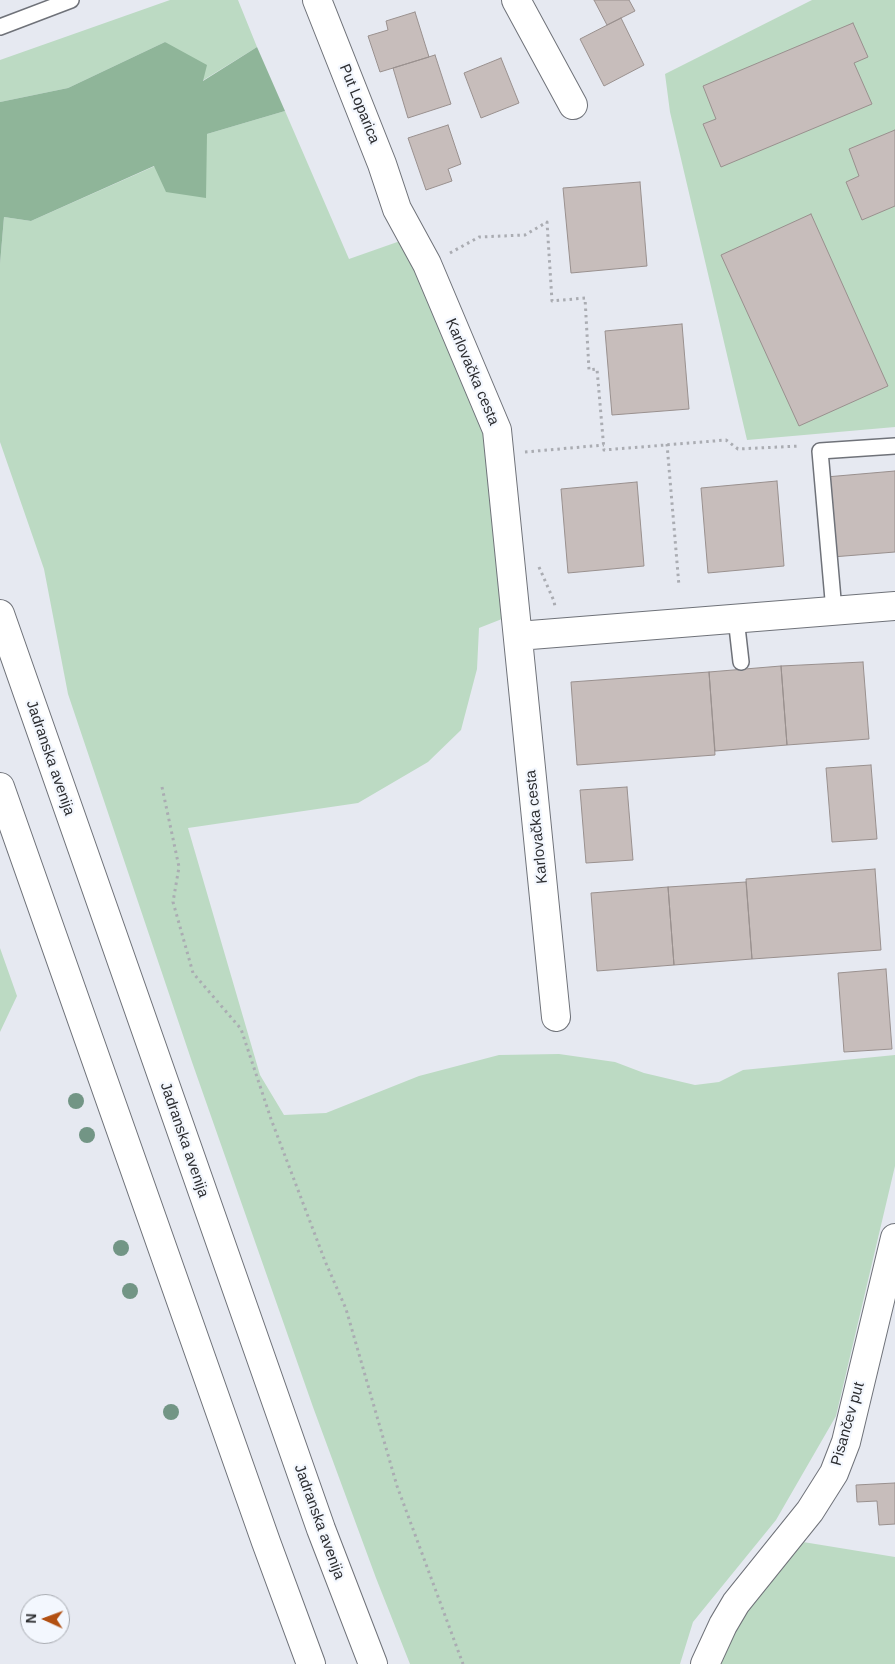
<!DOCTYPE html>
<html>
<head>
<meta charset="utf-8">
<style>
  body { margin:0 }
  #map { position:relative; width:895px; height:1664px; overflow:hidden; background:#e6e9f1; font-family:Arial,sans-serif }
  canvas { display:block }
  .north { position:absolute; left:20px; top:1594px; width:50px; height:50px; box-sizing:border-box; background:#f3f7fe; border:1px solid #a3a6ac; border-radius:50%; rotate:272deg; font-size:14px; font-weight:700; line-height:20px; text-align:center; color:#2c2d30 }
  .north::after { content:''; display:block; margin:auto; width:18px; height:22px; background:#b25012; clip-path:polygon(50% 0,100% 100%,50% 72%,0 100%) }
</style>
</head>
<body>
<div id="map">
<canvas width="895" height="1664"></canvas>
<div class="north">N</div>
</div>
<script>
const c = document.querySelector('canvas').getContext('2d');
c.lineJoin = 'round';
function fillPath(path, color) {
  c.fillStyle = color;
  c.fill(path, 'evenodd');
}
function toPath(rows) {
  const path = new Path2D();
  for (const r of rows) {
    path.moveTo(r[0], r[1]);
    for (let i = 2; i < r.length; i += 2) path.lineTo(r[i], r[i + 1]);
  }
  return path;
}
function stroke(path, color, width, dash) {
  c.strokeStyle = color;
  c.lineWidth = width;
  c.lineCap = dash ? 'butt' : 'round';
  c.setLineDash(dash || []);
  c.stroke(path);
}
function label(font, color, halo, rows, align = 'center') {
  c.font = font + ' Arial,sans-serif';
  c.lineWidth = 4.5;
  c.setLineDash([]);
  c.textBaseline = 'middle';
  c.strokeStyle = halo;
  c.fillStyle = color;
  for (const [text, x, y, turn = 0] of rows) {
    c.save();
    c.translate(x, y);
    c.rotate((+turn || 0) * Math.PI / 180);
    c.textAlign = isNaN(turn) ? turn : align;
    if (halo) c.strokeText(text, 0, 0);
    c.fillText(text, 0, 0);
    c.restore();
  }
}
fillPath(toPath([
  [170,0,238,0,257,47,202,81,165,42,68,88,0,102,0,60],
  [812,0,895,0,895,427,747,440,670,112,665,74],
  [285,111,349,259,403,240,474,398,488,453,507,617,479,628,477,669,461,730,428,762,358,803,188,828,260,1075,284,1115,326,1113,419,1076,499,1055,559,1054,615,1062,644,1073,695,1085,719,1082,743,1070,895,1055,895,1166,836,1416,776,1520,693,1622,680,1664,410,1664,376,1578,313,1407,192,1062,68,694,44,569,0,442,0,264,4,217,31,221,155,166,207,134],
  [0,948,17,996,0,1032],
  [797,1541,895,1557,895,1664,715,1664,731,1627]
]), '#bcdac3');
fillPath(toPath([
  [165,42,207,65,203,81,257,47,285,111,207,134,206,198,166,192,154,166,31,221,4,217,0,264,0,102,68,88]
]), '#8fb599');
const building = toPath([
  [594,0,629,0,635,11,607,25,594,0],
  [415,12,429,57,380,72,368,36,388,30,386,21,415,12],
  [621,18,644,65,604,86,580,39,621,18],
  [853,23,868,57,854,63,872,104,721,167,703,124,716,119,703,86,853,23],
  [435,55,451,104,408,118,393,68,435,55],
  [501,58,519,103,481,118,464,73,501,58],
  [448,125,461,164,448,169,452,181,426,190,408,138,448,125],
  [895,130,895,206,862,220,846,182,859,176,849,149,895,130],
  [640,182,647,266,571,273,563,188,640,182],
  [811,214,888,386,799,426,721,255,811,214],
  [682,324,689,409,612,415,605,331,682,324],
  [895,471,895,552,832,557,826,477,895,471],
  [777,481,784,566,708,573,701,488,777,481],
  [637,482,644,566,568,573,561,489,637,482],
  [863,662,869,739,787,745,781,666,863,662],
  [781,666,787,745,715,751,709,672,781,666],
  [709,672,715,755,577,765,571,682,709,672],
  [871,765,877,839,832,842,826,768,871,765],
  [627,787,633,860,586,863,580,790,627,787],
  [875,869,881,950,752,959,746,879,875,869],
  [746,882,752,959,674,965,668,887,746,882],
  [668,887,674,965,597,971,591,893,668,887],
  [886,969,892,1049,844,1052,838,973,886,969],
  [895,1483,895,1524,879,1525,877,1501,857,1502,856,1485,895,1483]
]);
fillPath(building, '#c7bdbb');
stroke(building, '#99908e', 1);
const lane = toPath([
  [0,27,71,0],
  [834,611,820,451,895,446],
  [736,618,741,662]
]);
const street = toPath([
  [317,0,382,164,397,209,427,264,497,430,556,1017],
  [516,0,573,105],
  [518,636,895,606],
  [705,1664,723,1625,736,1603,810,1511,834,1473,846,1442,895,1238]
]);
const secondary = toPath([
  [0,614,321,1529,373,1664],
  [0,787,266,1542,311,1664]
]);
stroke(lane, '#6f7279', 18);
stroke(street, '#6f7279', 30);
stroke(secondary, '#6f7279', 30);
stroke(toPath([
  [450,253,479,237,525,235,547,222,552,301,585,298,589,370,597,369,604,450,726,440,738,449,800,446],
  [667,444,679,586],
  [525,452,604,445],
  [539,567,554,601,555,607],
  [162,787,179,867,173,902,193,973,241,1029,271,1119,325,1261,346,1309,397,1486,463,1664]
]), '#aaacb2', 3, [2.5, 4]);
stroke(lane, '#fff', 15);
stroke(street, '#fff', 28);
stroke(secondary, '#fff', 28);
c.fillStyle = '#729585';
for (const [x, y] of [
  [76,1101],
  [87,1135],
  [121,1248],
  [130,1291],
  [171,1412]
]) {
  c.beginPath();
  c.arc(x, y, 8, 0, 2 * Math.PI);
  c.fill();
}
label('15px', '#2c2d30', '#f3f7fe', [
  ["Put Loparica",359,104,68],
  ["Karlovačka cesta",472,372,67],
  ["Jadranska avenija",50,758,71],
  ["Karlovačka cesta",537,827,-96],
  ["Jadranska avenija",184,1140,71],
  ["Pisančev put",848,1424,-74],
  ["Jadranska avenija",319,1522,70]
]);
</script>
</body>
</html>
